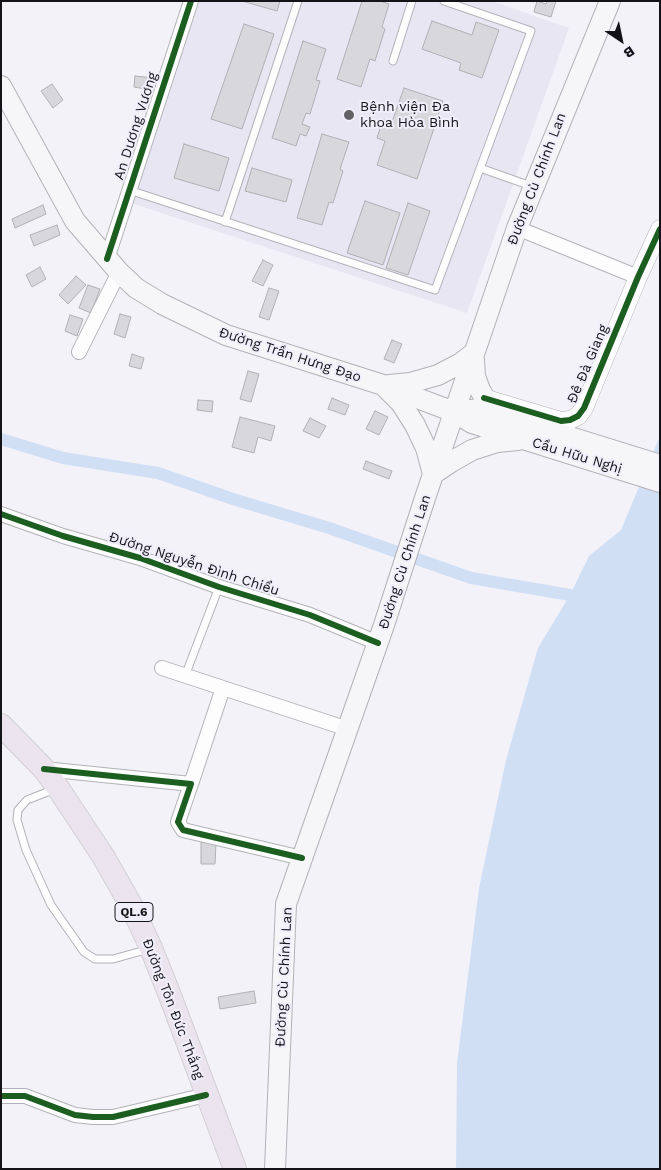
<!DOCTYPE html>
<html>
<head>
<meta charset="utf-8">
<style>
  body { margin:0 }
  #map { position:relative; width:661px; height:1170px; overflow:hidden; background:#f3f2f8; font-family:"Work Sans",sans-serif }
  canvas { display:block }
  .frame { position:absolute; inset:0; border:2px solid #141317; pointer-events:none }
  .north { position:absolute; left:596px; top:15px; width:50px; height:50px; -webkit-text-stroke:4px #f1eefc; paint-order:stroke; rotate:146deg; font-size:14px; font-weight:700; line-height:20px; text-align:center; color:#141317 }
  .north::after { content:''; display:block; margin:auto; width:18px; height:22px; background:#141317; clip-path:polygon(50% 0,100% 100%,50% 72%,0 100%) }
</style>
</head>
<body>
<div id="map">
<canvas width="661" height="1170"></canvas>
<div class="frame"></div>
<div class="north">B</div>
</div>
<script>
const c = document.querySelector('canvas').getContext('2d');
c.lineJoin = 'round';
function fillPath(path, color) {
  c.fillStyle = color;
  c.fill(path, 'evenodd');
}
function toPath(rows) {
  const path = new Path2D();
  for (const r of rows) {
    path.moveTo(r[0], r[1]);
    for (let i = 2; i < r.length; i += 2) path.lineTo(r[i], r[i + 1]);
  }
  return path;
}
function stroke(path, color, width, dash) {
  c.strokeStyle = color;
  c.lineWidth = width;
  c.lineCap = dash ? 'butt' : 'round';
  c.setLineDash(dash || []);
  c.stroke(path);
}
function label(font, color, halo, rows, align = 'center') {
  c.font = font + ' "Work Sans",sans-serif';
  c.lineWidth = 4;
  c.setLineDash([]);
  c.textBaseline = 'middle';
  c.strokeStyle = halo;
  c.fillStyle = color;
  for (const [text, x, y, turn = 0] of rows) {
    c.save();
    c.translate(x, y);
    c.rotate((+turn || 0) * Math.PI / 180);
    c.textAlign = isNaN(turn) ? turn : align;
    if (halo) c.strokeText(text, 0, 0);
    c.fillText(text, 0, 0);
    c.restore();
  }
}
fillPath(toPath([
  [198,1,492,1,569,28,467,313,131,203]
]), '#e9e6f4');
fillPath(toPath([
  [660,436,660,1169,456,1169,457,1063,479,888,506,760,538,648,570,595,589,556,621,530]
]), '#d1dff5');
stroke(toPath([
  [1,439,63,458,158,473,233,499,329,528,471,578,570,595]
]), '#d1dff5', 12);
const building = toPath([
  [242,1,280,1,277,11,242,1],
  [362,1,380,1,389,4,382,27,385,29,375,61,370,59,361,87,337,79,362,1],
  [537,1,546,4,547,1,556,1,551,17,534,12,537,1],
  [432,21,472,35,476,22,499,30,482,78,459,70,461,63,422,49,432,21],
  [244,24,274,34,242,129,211,119,244,24],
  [303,41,326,49,316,80,320,81,310,114,306,113,302,124,310,127,306,136,300,134,296,146,272,138,303,41],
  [135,76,153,78,151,90,134,87,135,76],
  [52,84,63,100,53,108,41,91,52,84],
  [404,88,443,101,417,179,377,165,385,141,377,138,383,119,392,122,404,88],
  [322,134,349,142,340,169,343,171,333,203,329,202,322,225,297,218,322,134],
  [184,144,229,158,219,191,174,178,184,144],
  [252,168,292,180,286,202,245,191,252,168],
  [365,201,400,213,383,265,347,253,365,201],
  [408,203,430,211,408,275,386,268,408,203],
  [43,205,46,214,15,228,12,219,43,205],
  [57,225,60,235,34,246,30,235,57,225],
  [263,260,273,265,263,286,252,281,263,260],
  [40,267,46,279,32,287,26,275,40,267],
  [76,276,86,285,68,304,59,295,76,276],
  [88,285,100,289,91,313,79,308,88,285],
  [269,288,279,291,269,320,259,317,269,288],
  [120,314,131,317,125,338,114,334,120,314],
  [70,315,83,319,77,336,65,331,70,315],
  [392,340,402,344,394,363,384,359,392,340],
  [132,354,144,358,141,369,129,366,132,354],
  [248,371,259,374,251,402,240,399,248,371],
  [332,398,349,405,345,415,328,409,332,398],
  [198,400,213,401,212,412,197,410,198,400],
  [375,411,388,417,379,435,366,429,375,411],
  [240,417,275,426,271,441,258,437,254,453,232,447,240,417],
  [310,418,326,426,319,438,303,431,310,418],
  [366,461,392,471,389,479,363,469,366,461],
  [201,842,216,842,215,864,201,864,201,842],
  [254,991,256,1003,220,1009,218,997,254,991]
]);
fillPath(building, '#d7d7dc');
stroke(building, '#b0b0b5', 1);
const service = toPath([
  [393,61,412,1],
  [480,168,531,186],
  [129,190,435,290,531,31,444,1],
  [225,222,298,1],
  [185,676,219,587],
  [55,789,27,800,18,810,17,820,26,850,51,905,84,952,95,959,113,959,149,949]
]);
const minor = toPath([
  [517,228,638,277],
  [107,259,191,1],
  [79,352,119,272],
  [1,514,63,536,140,558,219,587,310,615,378,643],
  [162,668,348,729],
  [44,769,191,784,178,822,183,830,302,858],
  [191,784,223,688],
  [1,1096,25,1096,75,1115,93,1117,113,1117,206,1095]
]);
const tertiary = toPath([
  [484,398,561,421,570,420,578,416,584,408,638,277,660,229]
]);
const secondary = toPath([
  [1,86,75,221,119,272,136,288,162,304,226,335,383,385,454,412,472,423,660,482],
  [474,360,475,376,480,390,488,404,500,415],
  [389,385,410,383,438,375,461,363,474,353],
  [386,388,401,403,415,425,426,448,433,474,451,462,472,450,497,442,518,440],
  [454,412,480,409,660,465],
  [275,1169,286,904,384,625,425,498,517,228,610,1]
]);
const trunk = toPath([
  [1,725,44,769,58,788,103,856,132,907,151,948,169,993,235,1169]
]);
stroke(service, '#b3b2b8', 9);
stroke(minor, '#b3b2b8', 16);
stroke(tertiary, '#b3b2b8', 19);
stroke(secondary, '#b3b2b8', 22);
stroke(trunk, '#d1d0d3', 24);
stroke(service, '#fdfdfe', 7);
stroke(minor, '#fdfdfe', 14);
stroke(tertiary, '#fdfdfe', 18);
stroke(secondary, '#f6f5f8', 20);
stroke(trunk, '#ebe4ee', 22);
stroke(toPath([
  [107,259,191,1],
  [484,398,561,421,570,420,578,416,584,408,638,277,660,229],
  [1,514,63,536,140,558,219,587,310,615,378,643],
  [44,769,191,784,178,822,183,830,302,858],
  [1,1096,25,1096,75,1115,93,1117,113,1117,206,1095]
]), '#1b5e20', 6);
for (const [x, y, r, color] of [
  [349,115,6,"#626166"]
]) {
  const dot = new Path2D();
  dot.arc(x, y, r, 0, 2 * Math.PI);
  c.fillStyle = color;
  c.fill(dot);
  stroke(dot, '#f1eefc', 2);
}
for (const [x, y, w] of [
  [134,912,38]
]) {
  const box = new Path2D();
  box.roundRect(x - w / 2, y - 9.5, w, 19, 4);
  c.fillStyle = '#f1eefc';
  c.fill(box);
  stroke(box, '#141317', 1);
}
label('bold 12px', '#141317', null, [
  ["QL.6",134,912]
]);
label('14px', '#141317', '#f1eefc', [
  ["Bệnh viện Đa",360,107],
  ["khoa Hòa Bình",360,123]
], 'left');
label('14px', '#141317', '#f1eefc', [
  ["An Dương Vương",136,126,-72],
  ["Đường Cù Chính Lan",537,179,-69],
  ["Đường Trần Hưng Đạo",290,355,18],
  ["Đê Đà Giang",588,364,-67],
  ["Cầu Hữu Nghị",577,456,17],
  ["Đường Cù Chính Lan",405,562,-72],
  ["Đường Nguyễn Đình Chiểu",194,564,18],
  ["Đường Cù Chính Lan",284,977,-87],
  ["Đường Tôn Đức Thắng",173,1009,69]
]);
</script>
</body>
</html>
